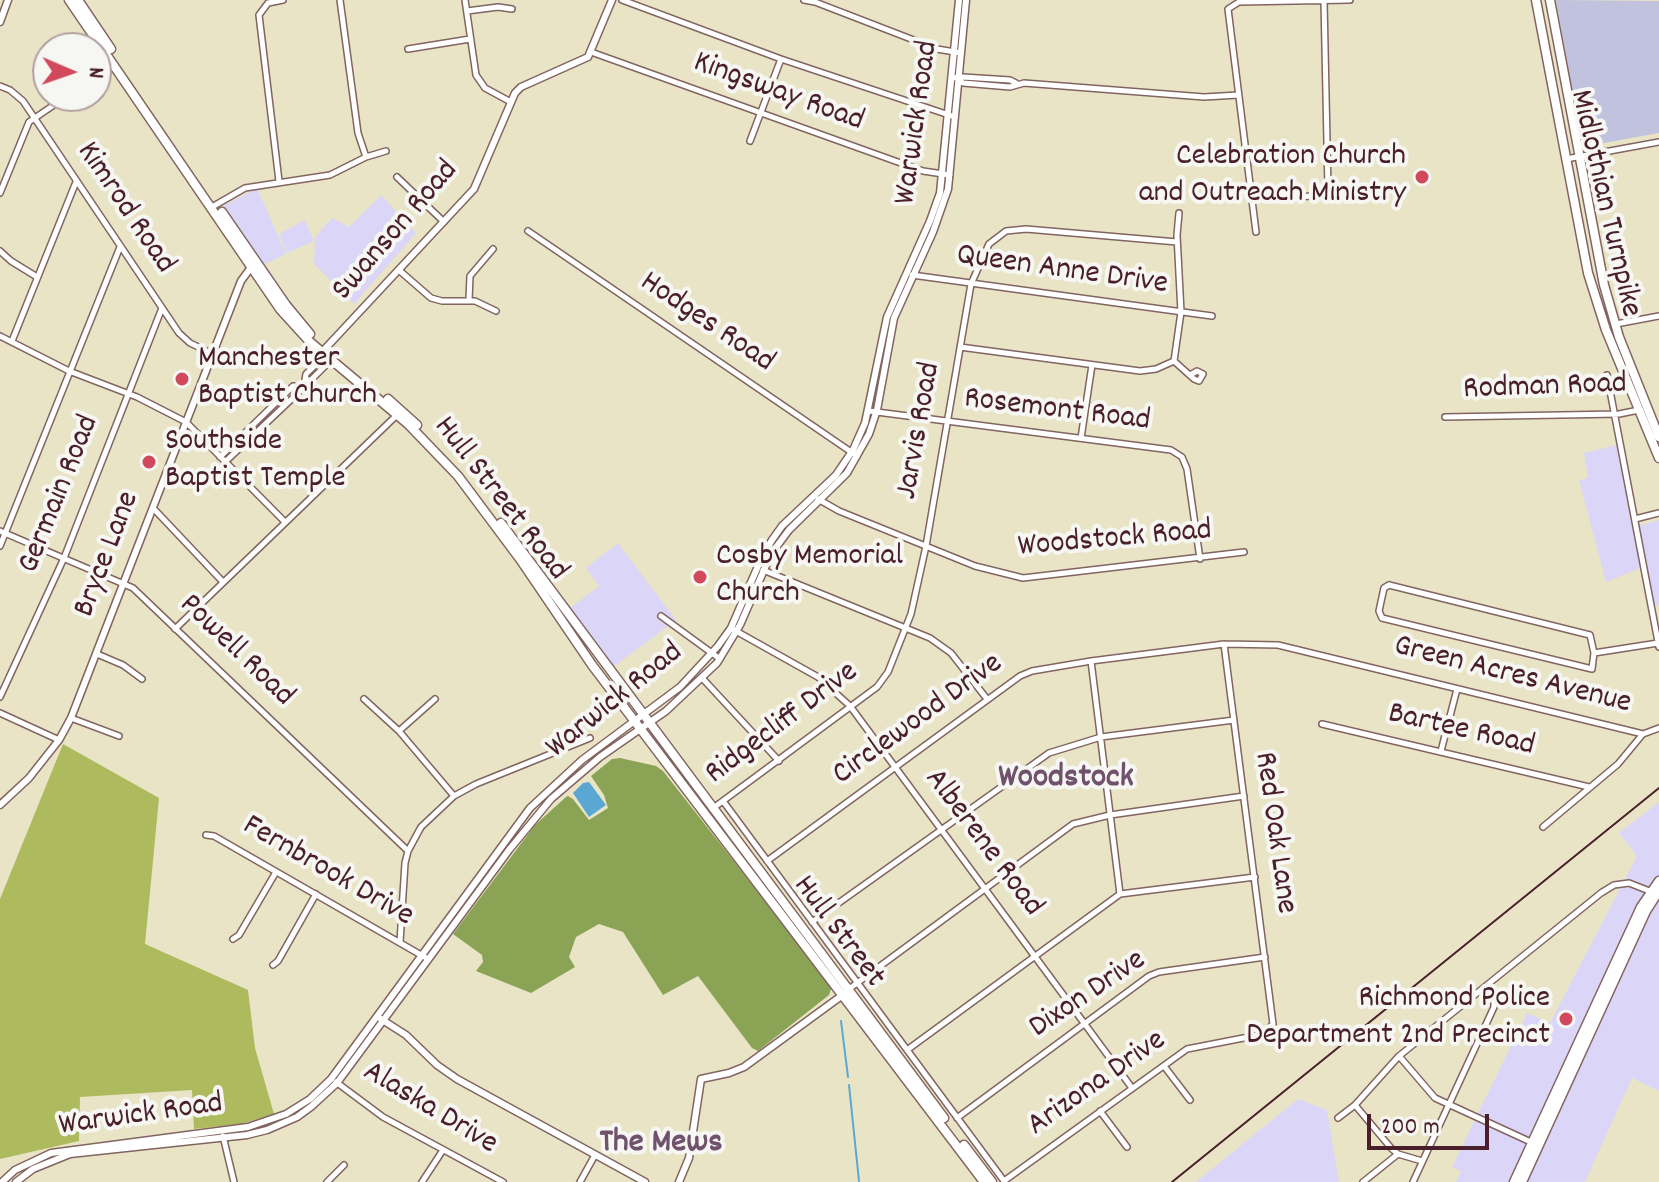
<!DOCTYPE html>
<html>
<head>
<meta charset="utf-8">
<style>
  body { margin:0 }
  #map { position:relative; width:1659px; height:1182px; overflow:hidden; background:#e9e4c6; font-family:Dekko,sans-serif }
  canvas { display:block }
  .north { position:absolute; left:32px; top:32px; width:80px; height:80px; box-sizing:border-box; background:#f6f6f2; border:2px solid #b1a0a2; border-radius:50%; rotate:92deg; font-size:22px; font-weight:700; line-height:32px; text-align:center; color:#4a1f2b }
  .north::after { content:''; display:block; margin:auto; width:28px; height:36px; background:#d1495b; clip-path:polygon(50% 0,100% 100%,50% 72%,0 100%) }
  .scale { position:absolute; left:1367px; top:1114px; width:122px; height:36px; box-sizing:border-box; border:4px solid #4a1f2b; border-top:0; padding-left:10px; font-size:24px; line-height:28px; white-space:nowrap; color:#4a1f2b; -webkit-text-stroke:6px #f6f6f2; paint-order:stroke }
</style>
</head>
<body>
<div id="map">
<canvas width="1659" height="1182"></canvas>
<div class="north">N</div>
<div class="scale">200 m</div>
</div>
<script>
const c = document.querySelector('canvas').getContext('2d');
c.lineJoin = 'round';
function fillPath(path, color) {
  c.fillStyle = color;
  c.fill(path, 'evenodd');
}
function toPath(rows) {
  const path = new Path2D();
  for (const r of rows) {
    path.moveTo(r[0], r[1]);
    for (let i = 2; i < r.length; i += 2) path.lineTo(r[i], r[i + 1]);
  }
  return path;
}
function stroke(path, color, width, dash) {
  c.strokeStyle = color;
  c.lineWidth = width;
  c.lineCap = dash ? 'butt' : 'round';
  c.setLineDash(dash || []);
  c.stroke(path);
}
function label(font, color, halo, rows, align = 'center') {
  c.font = font + ' Dekko,sans-serif';
  c.lineWidth = 8;
  c.setLineDash([]);
  c.textBaseline = 'middle';
  c.strokeStyle = halo;
  c.fillStyle = color;
  for (const [text, x, y, turn = 0] of rows) {
    c.save();
    c.translate(x, y);
    c.rotate((+turn || 0) * Math.PI / 180);
    c.textAlign = isNaN(turn) ? turn : align;
    if (halo) c.strokeText(text, 0, 0);
    c.fillText(text, 0, 0);
    c.restore();
  }
}
fillPath(toPath([
  [257,188,286,254,263,265,223,206],
  [381,195,416,233,354,304,314,264,315,237,332,218,349,227],
  [305,220,314,241,287,253,279,234],
  [1617,445,1640,568,1606,582,1579,480,1588,478,1584,453],
  [1659,520,1659,605,1654,606,1639,526],
  [618,543,676,620,613,667,569,609,599,586,586,568],
  [1659,802,1659,1091,1632,1078,1585,1182,1456,1182,1461,1171,1452,1167,1527,1013,1550,1023,1637,856,1619,833],
  [1298,1099,1327,1110,1339,1182,1196,1182]
]), '#dbd6f7');
fillPath(toPath([
  [1556,0,1659,1,1659,133,1582,147]
]), '#c1c2dd');
fillPath(toPath([
  [63,744,159,798,145,944,248,990,255,1048,274,1114,241,1124,194,1129,192,1090,80,1097,79,1141,0,1159,0,899]
]), '#adbb5e');
fillPath(toPath([
  [620,758,656,766,663,771,832,986,829,995,758,1051,752,1048,698,976,663,995,623,932,599,924,576,937,569,957,575,967,531,993,476,971,483,962,482,955,453,934,535,825,566,797,568,796,573,799,589,820,608,808,604,795,591,776,612,759]
]), '#8aa355');
fillPath(toPath([
  [589,782,606,805,589,817,573,793,583,783]
]), '#5aa7d3');
stroke(toPath([
  [841,1021,848,1077],
  [849,1085,859,1181]
]), '#5aa7d3', 2);
const street = toPath([
  [340,0,358,133,366,157],
  [465,0,476,75,485,88,509,101],
  [622,0,781,59,955,117],
  [804,0,815,2,937,49,961,53],
  [467,11,498,7,512,9],
  [408,49,470,39],
  [591,52,923,171,950,175],
  [951,78,963,77,1010,80,1016,83],
  [958,79,963,83,1010,87,1024,83,1204,97,1238,95],
  [0,86,10,90,23,101,179,333,190,343,213,354],
  [750,141,781,59],
  [1566,159,1659,142],
  [397,177,444,222],
  [279,181,259,15,268,3,283,0],
  [0,193,29,122,67,96],
  [1251,198,1317,196,1328,189,1324,1],
  [212,207,245,188,330,175,366,157,386,151],
  [528,231,857,456],
  [1256,232,1228,9,1239,2,1350,0],
  [0,251,11,261,37,277],
  [400,271,431,298,442,301,475,301,496,311],
  [912,275,1212,316],
  [469,300,470,276,493,249],
  [1616,324,1659,316],
  [0,336,69,371,137,397,186,422,285,522],
  [12,341,76,182],
  [960,347,1140,371,1156,369,1174,361],
  [1174,361,1181,312,1177,235,1179,213],
  [1174,361,1194,379,1199,381,1203,374,1197,371,1190,375],
  [1607,375,1659,647],
  [305,380,311,380,335,356],
  [305,380,306,374,330,351],
  [869,411,1171,450,1182,457,1187,469,1200,559],
  [1445,417,1619,414,1639,410],
  [1081,438,1092,365],
  [220,457,293,386,299,387],
  [225,462,298,393,299,387],
  [818,499,839,511,975,566,1023,578,1244,552],
  [153,508,223,582],
  [1635,519,1659,513],
  [0,531,133,588,408,851],
  [0,546,120,247],
  [763,570,930,638,951,653,987,699],
  [1389,585,1590,635,1594,653,1592,669,1382,618,1379,611,1384,588,1389,585],
  [661,616,720,659],
  [175,629,399,413],
  [734,630,818,677,850,706,1132,1088],
  [1594,653,1658,643],
  [97,654,123,665,142,679],
  [1091,661,1120,894],
  [703,679,779,761],
  [0,697,64,558,162,308],
  [364,699,399,731,454,796],
  [0,713,59,740],
  [71,718,119,736],
  [1322,724,1589,787],
  [399,731,435,699],
  [1441,751,1457,689],
  [723,801,1004,1181,1187,1049,1264,1034,1273,1024,1224,644],
  [712,809,877,687,888,672,911,614,926,546,971,284,989,244,1006,231,1026,229,1177,242],
  [1543,827,1618,764,1642,735],
  [206,835,214,836,428,959],
  [767,861,1020,676,1032,671,1091,661,1224,644,1278,645,1643,734,1659,728],
  [812,922,1049,753,1101,737,1234,720],
  [233,939,239,935,276,872],
  [400,942,405,863,408,851,421,827,454,796,476,784,590,738],
  [273,965,278,961,316,894],
  [849,989,1073,824,1110,815,1244,796],
  [907,1050,1120,894,1255,877],
  [1399,1056,1435,1098,1533,1143],
  [1164,1066,1190,1100],
  [336,1082,383,1117,503,1182],
  [1355,1105,1391,1148,1398,1154,1422,1161],
  [1100,1111,1127,1147],
  [957,1118,1149,976,1159,972,1265,957],
  [1338,1118,1355,1105,1399,1056,1601,893,1614,885,1629,883,1652,892],
  [223,1136,234,1182],
  [327,1182,344,1165],
  [422,1182,443,1150],
  [580,1182,595,1155],
  [1363,1182,1398,1154],
  [1413,1182,1494,1007,1494,999,1486,986]
]);
const secondary = toPath([
  [0,22,8,0],
  [322,352,474,189,515,93,521,87,588,57,612,0],
  [0,805,29,778,59,740,71,718,241,281,252,266],
  [381,1019,406,1035,437,1065,457,1079,645,1182],
  [2,1182,15,1170,51,1153,248,1127,286,1114,310,1099,331,1079,530,808,582,760,680,687,718,646,731,628,762,557,772,540,782,526,836,475,853,450,865,423,887,317,930,221,940,193,959,0],
  [16,1182,33,1169,70,1154,247,1135,267,1130,297,1117,312,1106,337,1083,509,850,551,799,600,757,666,711,717,663,740,625,771,554,789,530,847,473,869,434,877,410,894,318,933,232,948,189,966,0],
  [679,1182,689,1158,701,1079,729,1073,744,1067,844,994]
]);
const primary = toPath([
  [69,0,280,309,310,342,408,424,458,476,520,559,592,665,984,1182],
  [78,0,111,49],
  [1536,0,1588,273,1606,330,1659,458],
  [1550,0,1604,285,1619,337,1659,437],
  [222,212,286,305,310,334],
  [388,399,417,425],
  [501,523,944,1118],
  [964,1145,992,1182],
  [1514,1182,1641,907,1659,881],
  [1522,1182,1646,911,1659,891]
]);
stroke(street, '#826461', 8);
stroke(secondary, '#826461', 9);
stroke(primary, '#826461', 11);
stroke(street, '#fff', 5);
stroke(secondary, '#fff', 6);
stroke(primary, '#fff', 8);
stroke(toPath([
  [1172,1182,1659,788]
]), '#4a1f2b', 2);
for (const [x, y, r, color] of [
  [1422,177,8,"#d1495b"],
  [182,379,8,"#d1495b"],
  [149,462,8,"#d1495b"],
  [700,577,8,"#d1495b"],
  [1566,1019,8,"#d1495b"]
]) {
  const dot = new Path2D();
  dot.arc(x, y, r, 0, 2 * Math.PI);
  c.fillStyle = color;
  c.fill(dot);
  stroke(dot, '#f6f6f2', 3);
}
label('32px', '#4a1f2b', '#f6f6f2', [
  ["Kingsway Road",778,94,20],
  ["Warwick Road",919,123,-82],
  ["Midlothian Turnpike",1603,204,77],
  ["Kimrod Road",124,209,56],
  ["Swanson Road",397,232,-49],
  ["Queen Anne Drive",1062,272,8],
  ["Hodges Road",706,324,34],
  ["Rodman Road",1545,389,-2],
  ["Rosemont Road",1057,412,7],
  ["Jarvis Road",921,431,-80],
  ["Germain Road",61,495,-68],
  ["Hull Street Road",499,500,52],
  ["Woodstock Road",1115,541,-5],
  ["Bryce Lane",109,555,-69],
  ["Powell Road",235,652,44],
  ["Green Acres Avenue",1512,677,14],
  ["Warwick Road",616,702,-39],
  ["Circlewood Drive",919,721,-36],
  ["Ridgecliff Drive",783,725,-37],
  ["Bartee Road",1461,732,13],
  ["Red Oak Lane",1273,833,82],
  ["Alberene Road",982,844,53],
  ["Fernbrook Drive",327,873,30],
  ["Hull Street",837,933,53],
  ["Dixon Drive",1089,996,-34],
  ["Arizona Drive",1098,1085,-35],
  ["Alaska Drive",429,1110,31],
  ["Warwick Road",141,1117,-8]
]);
label('32px', '#4a1f2b', '#f6f6f2', [
  ["Celebration Church",1406,159,"right"],
  ["and Outreach Ministry",1406,196,"right"],
  ["Manchester",198,361],
  ["Baptist Church",198,398],
  ["Southside",165,444],
  ["Baptist Temple",165,481],
  ["Cosby Memorial",716,559],
  ["Church",716,596],
  ["Richmond Police",1550,1001,"right"],
  ["Department 2nd Precinct",1550,1038,"right"]
], 'left');
label('bold 34px', '#71526c', '#f6f6f2', [
  ["Woodstock",1066,780],
  ["The Mews",661,1145]
]);
</script>
</body>
</html>
